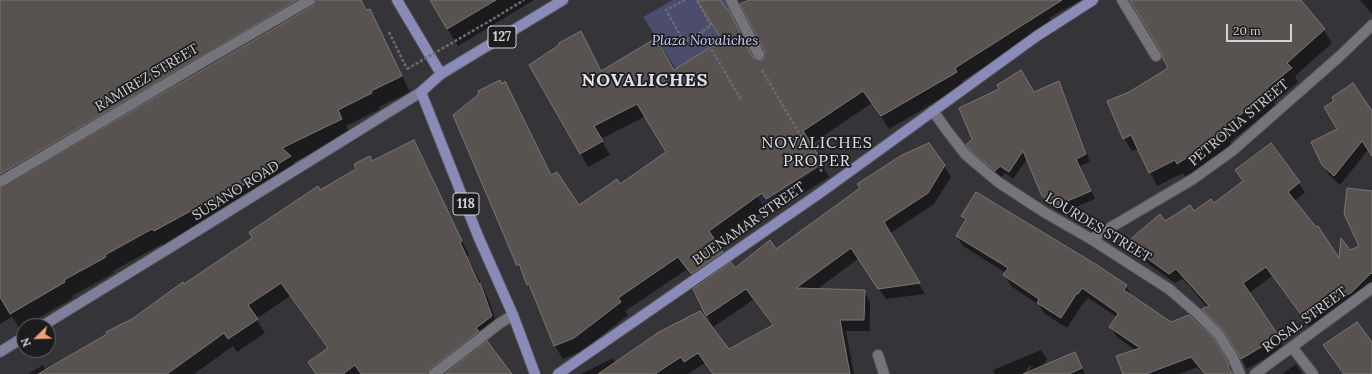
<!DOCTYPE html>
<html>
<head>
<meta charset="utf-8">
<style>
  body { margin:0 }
  #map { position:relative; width:1372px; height:374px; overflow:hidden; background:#343439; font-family:Lora,serif }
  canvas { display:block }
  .north { position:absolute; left:16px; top:318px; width:40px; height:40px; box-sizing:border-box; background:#1c1c1e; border:1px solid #656568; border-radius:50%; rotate:247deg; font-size:11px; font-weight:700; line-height:16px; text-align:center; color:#d2d2d6 }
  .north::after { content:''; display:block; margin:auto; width:14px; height:18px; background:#f0a279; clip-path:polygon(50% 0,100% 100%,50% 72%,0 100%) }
  .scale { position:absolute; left:1226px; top:24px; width:66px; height:18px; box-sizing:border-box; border:2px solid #d2d2d6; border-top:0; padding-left:5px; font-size:12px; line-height:14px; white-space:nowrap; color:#d2d2d6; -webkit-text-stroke:3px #1c1c1e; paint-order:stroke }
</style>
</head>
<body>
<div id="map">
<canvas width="1372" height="374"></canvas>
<div class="north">N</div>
<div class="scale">20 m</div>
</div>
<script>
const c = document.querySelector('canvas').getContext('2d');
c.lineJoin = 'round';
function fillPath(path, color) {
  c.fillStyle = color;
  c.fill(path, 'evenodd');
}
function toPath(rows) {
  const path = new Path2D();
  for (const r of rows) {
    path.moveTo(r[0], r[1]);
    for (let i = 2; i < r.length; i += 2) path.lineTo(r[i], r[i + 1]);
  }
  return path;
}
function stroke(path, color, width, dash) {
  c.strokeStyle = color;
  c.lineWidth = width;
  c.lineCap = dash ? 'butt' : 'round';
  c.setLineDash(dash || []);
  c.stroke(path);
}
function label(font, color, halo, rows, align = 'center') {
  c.font = font + ' Lora,serif';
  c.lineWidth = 3.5;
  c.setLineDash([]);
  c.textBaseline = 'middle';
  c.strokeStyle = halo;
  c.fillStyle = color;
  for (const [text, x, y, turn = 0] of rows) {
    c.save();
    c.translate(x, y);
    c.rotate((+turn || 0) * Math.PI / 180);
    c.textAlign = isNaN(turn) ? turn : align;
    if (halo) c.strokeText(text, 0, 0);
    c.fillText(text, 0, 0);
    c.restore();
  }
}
fillPath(toPath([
  [673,0,727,0,824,164,763,206,643,17]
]), '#4c4c6d');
fillPath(toPath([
  [0,0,361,0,367,11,369,10,378,26,410,92,379,107,380,109,346,126,350,135,294,162,299,172,164,247,162,244,113,271,114,273,72,296,73,298,20,329,12,317,0,324],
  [430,0,534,0,458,46],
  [701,0,719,0,726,12,728,11,754,60,758,62,763,61,766,56,751,0,1081,0,1049,18,1053,24,962,81,964,85,889,129,872,103,810,145,829,177,774,212,771,206,717,244,730,265,735,269,776,250,928,144,944,166,951,177,934,204,889,234,925,294,886,299,858,259,816,290,864,291,870,302,870,331,846,331,854,374,713,374,705,363,688,374,581,374,613,358,616,363,660,333,728,350,773,326,753,300,713,327,694,289,698,286,686,270,625,311,628,315,582,351,563,359,555,346,535,297,518,265,454,116,502,85,512,96,552,176,579,206,620,185,667,152,646,116,601,139,610,155,588,167,531,65,588,46,601,72,674,71,723,41],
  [1141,0,1299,0,1324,30,1332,43,1295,76,1298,82,1274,102,1276,105,1230,142,1233,147,1185,177,1183,173,1157,186,1138,149,1132,151,1124,138,1129,93,1170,68],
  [1360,0,1372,0,1372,12,1371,13],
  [1058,82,1063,90,1090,162,1080,166,1095,199,1061,213,1047,203,1027,159,1013,179,1005,173,1000,178,978,160,968,145,1034,93],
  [1372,113,1372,156,1368,150,1340,185,1329,175,1323,165],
  [1271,145,1299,183,1305,193,1294,201,1340,261,1350,252,1360,246,1372,192,1372,288,1312,330,1272,276,1249,293,1283,345,1269,356,1247,369,1232,342,1209,319,1204,310,1208,308,1183,279,1175,283,1133,253,1127,243,1165,222,1213,204,1243,182,1237,170],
  [421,155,469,255,467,256,488,298,499,330,484,342,510,374,316,374,309,362,328,349,290,296,256,319,265,333,237,352,233,346,194,374,28,374,43,365,46,371,132,320,184,286,320,191,372,163],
  [962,216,1126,286,1132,297,1226,362,1233,374,1204,374,1198,367,1179,374,1124,374,1135,350,1117,337,1110,327,1117,317,1088,298,1084,303,1083,303,1067,328,1044,313,1039,305,1011,286,1005,275,1006,273,963,246,957,236,965,222],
  [1041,350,1047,359,1042,367,1074,353,1085,374,1027,374,1032,366,1029,366,1024,374,995,374,993,370],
  [1296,364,1302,374,1282,374]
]), '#0007');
const building = toPath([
  [0,0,297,0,0,174,0,0],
  [316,0,361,0,366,10,370,9,402,76,371,91,372,93,338,110,342,119,282,148,291,156,211,205,209,201,154,231,152,229,105,255,106,257,64,280,65,282,10,314,0,297,0,188,313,6,316,0],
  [430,0,496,0,447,29,430,0],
  [697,0,720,0,727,10,728,9,753,58,759,61,764,59,765,52,740,4,749,0,1062,0,955,68,957,72,881,116,863,91,803,131,823,163,766,199,762,193,709,231,723,252,691,274,678,257,618,298,621,302,574,338,554,346,529,284,527,285,519,264,517,266,453,115,479,94,478,91,500,80,502,84,505,81,551,175,557,172,579,205,617,179,620,184,666,152,637,104,594,126,603,141,580,154,529,65,559,45,559,43,581,31,601,71,656,38,674,70,722,40,697,0],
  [1130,0,1301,0,1325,29,1287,63,1292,68,1267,88,1270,92,1223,128,1226,133,1177,164,1175,160,1149,173,1131,135,1123,139,1107,101,1129,92,1168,68,1162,57,1162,53,1130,0],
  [1021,70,1034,92,1059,81,1086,154,1076,159,1091,191,1056,206,1042,196,1023,151,1009,172,1000,166,995,171,972,152,966,145,972,139,959,108,999,89,997,85,1021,70],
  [1353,83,1372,111,1372,156,1362,141,1334,176,1322,165,1311,142,1337,129,1324,107,1334,101,1332,97,1353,83],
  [414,140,462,241,460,242,479,284,480,283,492,316,476,328,479,331,430,369,428,374,361,374,355,365,343,374,316,374,308,362,328,348,281,283,248,305,258,319,228,339,224,333,167,374,38,374,107,334,106,332,132,319,183,282,184,284,252,238,249,232,318,186,320,190,356,169,354,164,370,156,372,161,414,140],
  [929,143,945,165,928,193,884,222,920,283,878,289,851,248,796,288,865,290,864,320,840,320,850,374,713,374,698,353,684,362,681,357,655,374,598,374,659,332,700,311,729,349,773,325,746,289,706,316,693,289,731,262,735,268,770,240,776,249,860,188,857,184,902,155,929,143],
  [1271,143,1300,182,1288,192,1316,227,1318,226,1339,258,1341,238,1350,250,1359,246,1344,214,1347,188,1372,191,1372,274,1371,273,1352,292,1305,320,1266,267,1243,283,1278,335,1263,346,1241,359,1224,331,1202,309,1209,306,1176,269,1169,274,1126,243,1160,214,1165,221,1190,205,1194,211,1211,199,1214,203,1243,181,1235,170,1271,143],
  [976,192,1097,265,1127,285,1124,290,1171,322,1189,315,1214,339,1227,361,1229,366,1228,367,1233,374,1205,374,1191,357,1146,374,1123,374,1116,356,1140,348,1109,327,1118,314,1115,311,1082,288,1078,294,1077,293,1061,318,1037,303,1039,299,1003,275,1008,268,956,236,966,219,961,216,976,192],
  [1357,322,1372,342,1372,374,1344,374,1323,345,1357,322],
  [487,341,512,374,445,374,487,341],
  [1075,352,1082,368,1069,374,1023,374,1075,352]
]);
fillPath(building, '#585250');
stroke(building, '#7c7673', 1);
const lane = toPath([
  [731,0,759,55],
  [1122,0,1156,56],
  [878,355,884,374]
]);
const street = toPath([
  [933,111,948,132,966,155,998,182,1044,212,1091,239,1169,289,1198,314,1219,335,1233,358,1240,374],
  [0,182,201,63,310,0],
  [1091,239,1193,179,1232,151,1340,56,1372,25],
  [1292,347,1313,374],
  [434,374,500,323,513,315],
  [1255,374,1372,288]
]);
const secondary = toPath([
  [42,326,171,247,421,92],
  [0,352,24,337]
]);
const primary = toPath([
  [397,0,441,74],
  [535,374,513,315,478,236,421,92,441,74,563,0],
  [558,374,820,193,1037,36,1093,0]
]);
stroke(lane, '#535357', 12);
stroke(street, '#535357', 12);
stroke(secondary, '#535357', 12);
stroke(primary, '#535357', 12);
stroke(toPath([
  [685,0,666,10,684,42,711,26,697,0],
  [493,19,524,0],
  [389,32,407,69],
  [701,32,742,101],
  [762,70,822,172]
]), '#6b6b70', 2.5, [3, 2]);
stroke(lane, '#74747a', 10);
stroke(street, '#74747a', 10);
stroke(secondary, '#807f9a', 10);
stroke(primary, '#8b8bba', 10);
stroke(toPath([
  [407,69,493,19]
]), '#6b6b70', 2.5, [3, 2]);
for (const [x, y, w] of [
  [502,37,28],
  [466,204,26]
]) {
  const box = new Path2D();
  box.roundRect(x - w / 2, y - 11, w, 22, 3);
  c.fillStyle = '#1c1c1e';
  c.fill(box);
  stroke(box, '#d2d2d6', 1);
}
label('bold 13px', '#d2d2d6', null, [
  ["127",502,37],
  ["118",466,204]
]);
label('italic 14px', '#cfd0fc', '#1c1c1e', [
  ["Plaza Novaliches",705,41]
]);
label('14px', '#d2d2d6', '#1c1c1e', [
  ["RAMIREZ STREET",147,78,-31],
  ["PETRONIA STREET",1239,123,-40],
  ["SUSANO ROAD",236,191,-32],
  ["BUENAMAR STREET",749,224,-35],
  ["LOURDES STREET",1098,228,31],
  ["ROSAL STREET",1305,320,-36]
]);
c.letterSpacing = '1px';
label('16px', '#e1e2e8', '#1c1c1e', [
  ["NOVALICHES",817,143],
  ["PROPER",817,161]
]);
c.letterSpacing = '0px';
c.letterSpacing = '1px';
label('bold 18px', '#e1e2e8', '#1c1c1e', [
  ["NOVALICHES",645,81]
]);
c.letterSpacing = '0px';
</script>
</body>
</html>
